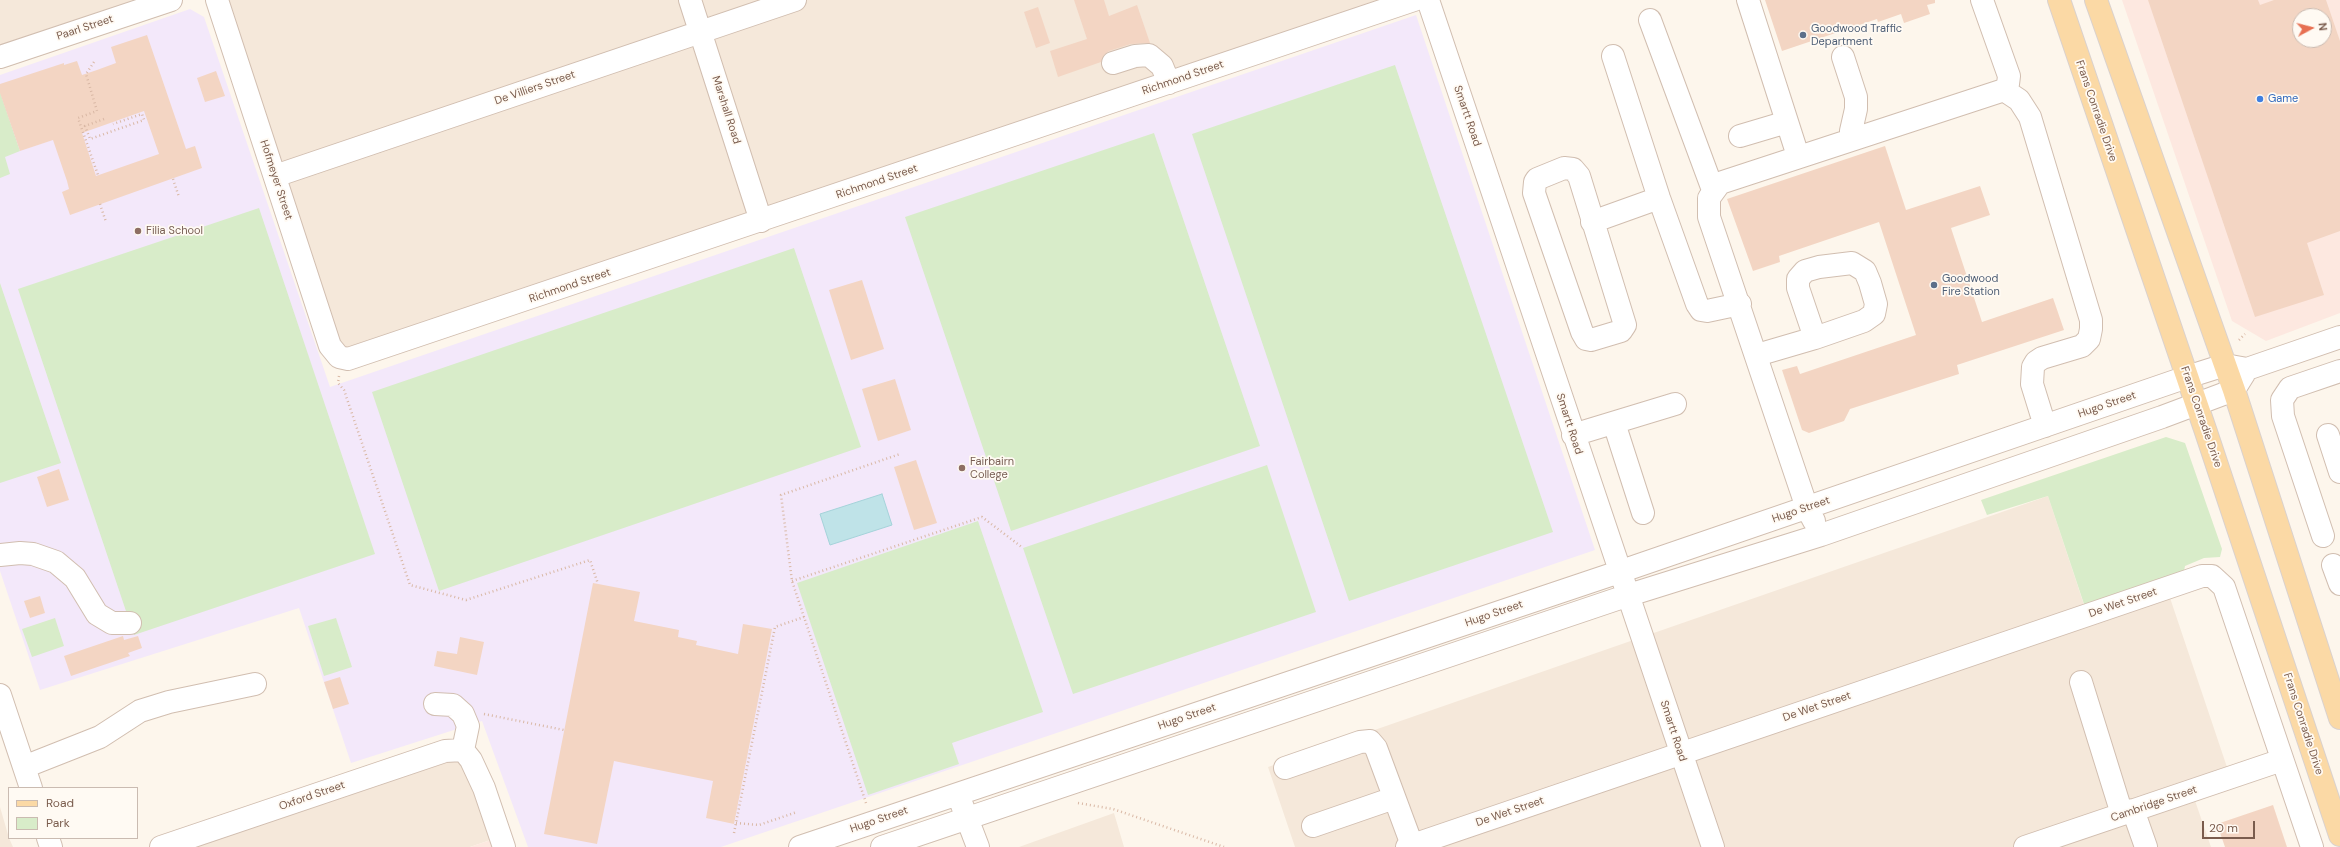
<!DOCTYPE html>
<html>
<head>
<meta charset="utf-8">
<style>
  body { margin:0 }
  #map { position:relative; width:2340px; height:847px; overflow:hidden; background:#fdf6ec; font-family:"DM Sans",sans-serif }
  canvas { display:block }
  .legend { position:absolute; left:8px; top:787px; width:130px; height:52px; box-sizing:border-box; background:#fffaf3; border:1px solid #cabbb1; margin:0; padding:5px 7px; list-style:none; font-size:12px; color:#7a5c4d }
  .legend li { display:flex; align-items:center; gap:8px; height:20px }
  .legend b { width:20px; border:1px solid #cabbb1 }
  .north { position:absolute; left:2292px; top:8px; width:40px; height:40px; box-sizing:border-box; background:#fffaf3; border:1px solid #cabbb1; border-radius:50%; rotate:83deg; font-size:11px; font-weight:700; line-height:16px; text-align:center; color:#7a5c4d }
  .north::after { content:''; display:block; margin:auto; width:14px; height:18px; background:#e76f51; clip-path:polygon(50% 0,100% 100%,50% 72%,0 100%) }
  .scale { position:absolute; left:2202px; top:821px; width:53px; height:18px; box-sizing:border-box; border:2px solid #7a5c4d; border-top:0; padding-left:5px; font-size:12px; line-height:14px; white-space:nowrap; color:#7a5c4d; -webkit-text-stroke:3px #fffaf3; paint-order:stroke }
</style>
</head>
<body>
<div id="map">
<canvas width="2340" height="847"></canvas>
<ul class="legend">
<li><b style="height:5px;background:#fbd9a5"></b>Road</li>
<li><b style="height:11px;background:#d8ecc9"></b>Park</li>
</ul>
<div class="north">N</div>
<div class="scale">20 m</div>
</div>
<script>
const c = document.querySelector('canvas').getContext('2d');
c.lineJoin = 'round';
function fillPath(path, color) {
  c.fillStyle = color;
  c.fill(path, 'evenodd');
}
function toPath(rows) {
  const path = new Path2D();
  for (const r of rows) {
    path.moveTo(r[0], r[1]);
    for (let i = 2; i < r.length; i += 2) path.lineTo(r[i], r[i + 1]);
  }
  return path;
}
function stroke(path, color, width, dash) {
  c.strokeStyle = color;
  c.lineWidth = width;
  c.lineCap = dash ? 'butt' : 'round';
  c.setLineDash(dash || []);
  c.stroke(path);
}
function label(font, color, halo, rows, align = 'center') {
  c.font = font + ' "DM Sans",sans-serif';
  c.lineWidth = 3.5;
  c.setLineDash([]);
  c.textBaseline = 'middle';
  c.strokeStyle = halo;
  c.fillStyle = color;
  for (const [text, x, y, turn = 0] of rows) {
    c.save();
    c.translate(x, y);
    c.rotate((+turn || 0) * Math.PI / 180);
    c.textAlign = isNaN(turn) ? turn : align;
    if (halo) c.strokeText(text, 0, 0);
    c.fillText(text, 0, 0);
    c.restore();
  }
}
fillPath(toPath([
  [0,0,177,0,0,59],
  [216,0,1412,0,346,360],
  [2048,496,2088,617,2167,589,2231,779,2192,792,2211,847,1295,847,1268,767],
  [462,753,499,837,470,847,166,847],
  [0,807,9,838,13,847,0,847],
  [1114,813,1124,847,1019,847]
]), '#f5e8da');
fillPath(toPath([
  [2122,0,2340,0,2340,313,2266,341,2232,321],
  [2300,16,2324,16,2324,40,2300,40],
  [491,840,494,847,470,847]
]), '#fde8e0');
fillPath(toPath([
  [190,9,204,17,330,387,1416,15,1595,550,721,847,528,847,482,721,351,763,299,608,40,690,0,571,0,75]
]), '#f3e8fa');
fillPath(toPath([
  [1395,65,1553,532,1349,601,1192,134],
  [0,85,1,95,20,151,5,157,10,174,0,178],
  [1154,133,1260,446,1011,531,905,217],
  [259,208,375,554,134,635,18,289],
  [794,248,861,447,439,591,372,392],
  [0,283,61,463,0,483],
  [2166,437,2185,443,2222,549,2220,557,2204,558,2185,566,2184,571,2085,607,2048,496,1987,515,1981,500],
  [1267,465,1316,612,1073,694,1023,548],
  [978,521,1043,712,952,743,959,764,868,795,797,583],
  [55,618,64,646,32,657,22,629],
  [336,618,352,667,324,676,308,626]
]), '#d8ecc9');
const water = toPath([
  [882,494,892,525,830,545,820,514,882,494]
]);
fillPath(water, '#bfe3e8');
stroke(water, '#a5d3da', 1);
fillPath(toPath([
  [1074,0,1104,0,1109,16,1137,5,1150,43,1131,44,1109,51,1104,55,1101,62,1058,77,1050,51,1087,39],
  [1765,0,1935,0,1935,3,1927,5,1930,14,1904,23,1901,14,1878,22,1877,19,1782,51],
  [2148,0,2258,0,2260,5,2274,0,2326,0,2340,41,2340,231,2307,243,2324,295,2255,317],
  [2300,16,2324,16,2324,40,2300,40],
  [1038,7,1050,43,1036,48,1024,12],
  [147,35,186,149,195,146,202,168,70,215,62,192,69,189,67,181,53,140,20,151,0,93,0,84,64,63,64,65,77,61,82,75,97,70,116,63,111,47],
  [144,111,159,154,96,176,82,133],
  [216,71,225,96,205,102,197,78],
  [1885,146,1906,210,1980,186,1990,215,1951,228,1982,322,2053,298,2064,330,1957,365,1959,374,1850,409,1844,421,1809,433,1802,430,1782,370,1797,366,1800,374,1916,335,1879,222,1779,256,1780,262,1753,271,1727,199],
  [862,280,884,349,851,360,829,290],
  [895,379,911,430,878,441,862,389],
  [916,460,937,523,914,530,894,467],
  [59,469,69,500,47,507,37,477],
  [593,583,640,592,634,621,679,630,678,637,697,641,696,645,738,654,743,624,772,629,734,824,706,818,713,781,614,761,597,844,544,834],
  [40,596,45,613,30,618,24,601],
  [123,636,124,640,138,636,142,648,128,653,130,656,71,676,64,656],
  [460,637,484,642,477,675,434,666,437,651,457,654],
  [340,677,349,704,333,709,324,682],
  [2273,805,2287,847,2225,847,2217,824]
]), '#f3d5c3');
const minor = toPath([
  [217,0,330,346,339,357,348,359,1414,0],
  [690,0,761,221],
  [1428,0,1713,847],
  [1748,0,1798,156],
  [1650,20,1713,190],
  [1613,56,1659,198,1697,304,1701,310,1707,311,1740,304],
  [0,57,171,0],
  [1843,57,1856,97,1856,109,1851,131,1853,139],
  [1113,63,1135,56,1149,55,1162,66,1169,83],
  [2004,90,2019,100,2030,117,2091,320,2091,329,2089,339,2082,346,2042,358,2036,362,2033,367,2032,384,2045,426],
  [1740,136,1787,122],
  [1564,168,1573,169,1579,176,1625,325,1621,331,1591,340,1586,339,1582,332,1534,193,1535,182,1537,179,1564,168],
  [275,176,795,0],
  [1592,222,1659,198],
  [1757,355,1815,338,1864,321,1874,314,1876,304,1870,283,1865,271,1852,263,1819,267,1805,271,1798,279,1798,288,1815,338],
  [1614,423,1643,513],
  [1573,435,1675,404],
  [2328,435,2340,472],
  [1814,521,1807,508,1709,217,1709,198,1720,183,2004,90,2008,84,2009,76,1982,0],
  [2323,536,2283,416,2282,400,2290,388,2340,371],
  [0,555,20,553,33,554,56,562,75,578,97,614,112,623,130,623],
  [2333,565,2340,584],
  [2081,682,2122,814],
  [0,695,31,788],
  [435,704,453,705,463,714,468,726,463,750],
  [463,750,471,760,484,788,504,847],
  [24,767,100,737,140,711,169,702,255,684],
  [1285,768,1360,742,1370,741,1376,748,1412,845],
  [962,805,978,847],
  [2133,810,2146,847],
  [1313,826,1394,798],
  [48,838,51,847],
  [161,847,445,751,463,750],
  [800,847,1619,572,2187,377,2225,365,2247,369,2340,337],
  [882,847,1629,595,1821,535,2162,417,2234,390,2244,374],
  [1407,847,2202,576,2212,576,2224,587,2312,847],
  [2025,847,2282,760]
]);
const major = toPath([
  [2059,0,2206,432,2340,835],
  [2096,0,2234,390,2340,718]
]);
stroke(minor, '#d1beb0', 24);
stroke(major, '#dad1cd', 24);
stroke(toPath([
  [94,62,86,74,97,111,78,118,98,175],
  [104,119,85,126,90,139,144,120,142,114,113,124],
  [173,179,179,197],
  [100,204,106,222],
  [2239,340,2245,334],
  [339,376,338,383,344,390,410,585,466,600,590,560,598,584],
  [792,581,982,517,1023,548],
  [484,714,564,730],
  [866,803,792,581,781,495,900,454],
  [1078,803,1113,809,1224,847],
  [736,823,759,825,797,812],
  [734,833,775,627,804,617]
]), '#d9b8a5', 2.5, [1, 3]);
stroke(minor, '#fff', 22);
stroke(major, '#fbd9a5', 22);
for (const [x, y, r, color] of [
  [1803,35,4,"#5c6f8a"],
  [2260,99,4,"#3f7fe0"],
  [138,231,4,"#8d6e63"],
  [1934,285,4,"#5c6f8a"],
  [962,468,4,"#8d6e63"]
]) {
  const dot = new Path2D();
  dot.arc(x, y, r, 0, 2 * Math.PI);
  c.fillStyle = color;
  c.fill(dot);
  stroke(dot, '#fffaf3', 1.5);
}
label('11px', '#7a5c4d', '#fffaf3', [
  ["Paarl Street",85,28,-18],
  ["Richmond Street",1183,78,-19],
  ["De Villiers Street",535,88,-19],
  ["Marshall Road",726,110,72],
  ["Frans Conradie Drive",2096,111,71],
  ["Smartt Road",1467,116,71],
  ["Hofmeyer Street",276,180,72],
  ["Richmond Street",877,182,-19],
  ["Richmond Street",570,286,-19],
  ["Hugo Street",2107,405,-19],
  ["Frans Conradie Drive",2201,417,71],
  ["Smartt Road",1569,424,72],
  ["Hugo Street",1801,510,-19],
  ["De Wet Street",2123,603,-19],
  ["Hugo Street",1494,614,-19],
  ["De Wet Street",1817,707,-19],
  ["Hugo Street",1187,717,-19],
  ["Frans Conradie Drive",2303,724,72],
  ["Smartt Road",1673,731,72],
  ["Oxford Street",312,796,-19],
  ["Cambridge Street",2154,804,-19],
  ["De Wet Street",1510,812,-19],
  ["Hugo Street",879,820,-19]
]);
label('11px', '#4e5e75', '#fffaf3', [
  ["Goodwood Traffic",1811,29],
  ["Department",1811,42],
  ["Goodwood",1942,279],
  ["Fire Station",1942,292]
], 'left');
label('11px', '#366cbe', '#fffaf3', [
  ["Game",2268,99]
], 'left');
label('11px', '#785e54', '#fffaf3', [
  ["Filia School",146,231],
  ["Fairbairn",970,462],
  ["College",970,475]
], 'left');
</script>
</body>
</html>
